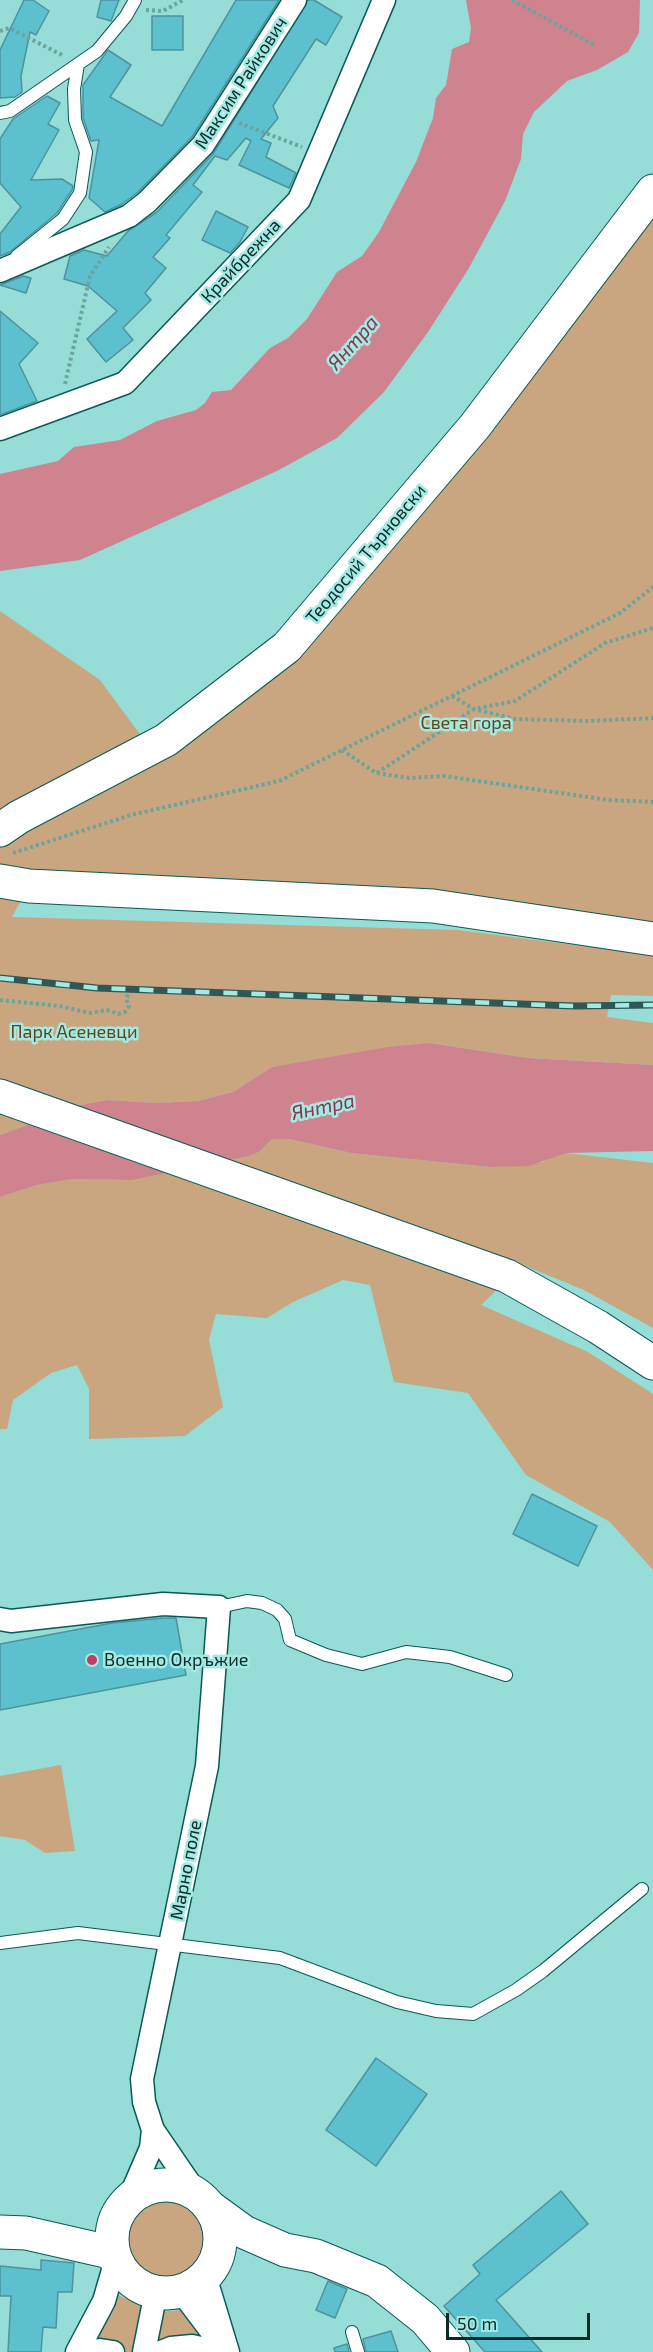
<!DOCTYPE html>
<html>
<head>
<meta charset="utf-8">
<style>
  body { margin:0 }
  #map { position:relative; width:653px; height:2352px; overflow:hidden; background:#95ddd6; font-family:"Exo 2",sans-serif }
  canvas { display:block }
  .scale { position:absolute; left:446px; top:2313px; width:144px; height:27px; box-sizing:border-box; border:3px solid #0c2a28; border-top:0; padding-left:8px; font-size:18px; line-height:21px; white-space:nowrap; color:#0c2a28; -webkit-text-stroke:4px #a2eae3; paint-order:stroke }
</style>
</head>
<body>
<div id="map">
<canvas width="653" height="2352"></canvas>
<div class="scale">50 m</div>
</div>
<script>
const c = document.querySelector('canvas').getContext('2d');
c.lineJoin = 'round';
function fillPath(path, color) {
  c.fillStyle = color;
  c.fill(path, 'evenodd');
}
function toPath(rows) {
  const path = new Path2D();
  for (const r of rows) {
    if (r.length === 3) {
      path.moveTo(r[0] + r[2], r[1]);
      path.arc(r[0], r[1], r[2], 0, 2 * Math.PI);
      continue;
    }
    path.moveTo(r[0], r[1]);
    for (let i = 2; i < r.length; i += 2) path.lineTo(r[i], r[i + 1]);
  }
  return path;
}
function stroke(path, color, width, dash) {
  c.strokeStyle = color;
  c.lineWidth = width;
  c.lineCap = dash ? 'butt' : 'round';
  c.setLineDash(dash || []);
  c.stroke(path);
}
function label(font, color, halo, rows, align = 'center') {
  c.font = font + ' "Exo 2",sans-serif';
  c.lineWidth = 5;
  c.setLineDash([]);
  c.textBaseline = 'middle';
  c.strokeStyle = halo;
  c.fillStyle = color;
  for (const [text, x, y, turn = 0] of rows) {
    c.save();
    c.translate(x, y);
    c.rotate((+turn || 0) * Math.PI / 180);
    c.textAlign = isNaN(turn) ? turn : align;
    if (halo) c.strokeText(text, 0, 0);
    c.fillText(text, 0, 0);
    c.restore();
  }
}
fillPath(toPath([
  [653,191,653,939,29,886,12,917,458,930,653,955,653,996,611,995,607,1017,653,1023,653,1065,528,1058,429,1043,272,1067,233,1092,198,1101,156,1103,108,1100,80,1105,0,1135,0,611,100,680,150,748,287,647],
  [272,1139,289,1139,351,1153,490,1167,543,1162,553,1156,566,1153,653,1163,653,1328,584,1290,523,1265,481,1305,588,1352,653,1394,653,1570,610,1522,526,1475,468,1393,394,1382,370,1285,343,1280,293,1302,267,1318,216,1314,209,1340,223,1407,185,1436,89,1439,89,1389,77,1365,51,1373,13,1400,7,1429,0,1429,0,1197,37,1185,73,1179,133,1180,249,1156,259,1152],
  [61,1765,75,1851,45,1853,25,1840,0,1836,0,1776],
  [166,2240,43],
  [120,2296,145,2307,138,2352,125,2352,116,2346,96,2340,116,2297],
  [182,2310,193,2317,203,2339,153,2352,160,2312]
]), '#c9a67f');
fillPath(toPath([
  [466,0,640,0,639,33,628,52,597,70,567,81,534,112,523,134,521,159,505,201,469,268,428,332,384,392,337,438,279,470,80,560,0,571,0,474,58,461,74,447,120,440,157,421,196,410,205,403,212,392,231,390,270,348,288,338,307,319,337,272,362,256,379,232,416,162,433,118,436,98,446,85,452,49,469,42,471,28],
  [429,1043,528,1058,653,1065,653,1151,566,1153,529,1166,490,1167,351,1153,289,1139,272,1139,259,1152,249,1156,133,1180,73,1179,37,1185,0,1197,0,1135,80,1105,108,1100,156,1103,198,1101,233,1092,272,1067,388,1047]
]), '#ce838f');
const building = toPath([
  [24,0,33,0,49,11,36,35,30,32,21,76,22,92,15,97,0,98,0,50,24,0],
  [101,0,119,0,111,21,97,17,101,0],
  [236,0,279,0,192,137,138,192,122,204,105,212,89,198,99,140,91,141,83,118,83,85,108,50,131,65,110,97,162,126,236,0],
  [308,0,314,0,342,17,326,45,316,39,273,106,278,118,261,139,271,143,266,157,296,173,289,188,239,165,251,141,246,138,227,160,215,156,193,185,202,192,166,235,170,238,153,257,166,268,145,293,151,300,123,328,133,340,106,362,87,339,117,311,88,286,64,279,70,256,84,250,107,256,128,231,157,212,213,154,308,0],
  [152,16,183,16,183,50,152,50,152,16],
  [47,96,60,103,48,124,59,130,31,180,62,179,73,186,72,190,57,213,10,252,0,256,0,234,21,207,0,183,0,139,13,119,47,96],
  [216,211,248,227,240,242,230,253,202,240,216,211],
  [23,276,31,278,26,293,0,285,23,276],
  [0,311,38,343,19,364,37,401,0,415,0,311],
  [532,1494,597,1526,578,1566,513,1534,532,1494],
  [163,1618,176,1618,186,1675,0,1710,0,1644,112,1623,163,1618],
  [376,2058,427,2094,376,2166,326,2130,376,2058],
  [561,2191,588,2224,496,2300,542,2352,485,2352,444,2306,480,2274,473,2265,561,2191],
  [41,2260,74,2263,72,2292,58,2292,56,2328,43,2327,41,2352,8,2352,11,2296,0,2296,0,2266,41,2270,41,2260],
  [328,2281,347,2289,335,2318,316,2310,328,2281],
  [391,2331,398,2352,366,2352,363,2339,391,2331],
  [347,2344,349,2352,335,2352,334,2348,347,2344]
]);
fillPath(building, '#5dc0cf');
stroke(building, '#4d939d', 1.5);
const lane = toPath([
  [0,113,10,111,97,51,126,16,135,0],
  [17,256,63,219,80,193,86,152,75,120,74,89,78,64],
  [219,1607,247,1601,262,1603,277,1610,285,1619,290,1640,326,1655,362,1664,406,1652,450,1657,506,1675],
  [0,1943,78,1933,280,1958,397,2002,436,2011,473,2014,516,1990,543,1971,642,1889],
  [352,2332,358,2352]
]);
const street = toPath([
  [0,271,129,216,147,202,203,145,295,0],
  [0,429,125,383,299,200,384,0],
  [0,1619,11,1621,163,1604,219,1607,207,1766,142,2079,144,2102,153,2130,196,2193],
  [129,2199,151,2148,153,2130],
  [205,2276,228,2352],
  [181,2291,218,2340],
  [77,2352,104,2301,116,2260],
  [88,2352,100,2350,113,2352],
  [144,2352,156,2292],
  [161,2352,171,2348,192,2346,218,2352]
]);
const secondary = toPath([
  [0,830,19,817,166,740,287,647,475,426,653,191],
  [0,881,29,886,433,906,653,939],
  [166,2239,54],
  [211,2208,244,2232,285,2250,316,2256,377,2281,425,2319,453,2352],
  [0,2232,26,2233,114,2253]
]);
const primary = toPath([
  [0,1096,507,1276,598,1327,653,1363]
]);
stroke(lane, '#065b56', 14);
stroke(street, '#065b56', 25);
stroke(secondary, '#065b56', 35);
stroke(primary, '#065b56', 35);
stroke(toPath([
  [512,0,596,46],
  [146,10,163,11,183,0],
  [0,31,9,28,64,56],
  [239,123,302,147],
  [65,384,90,276,109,247],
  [452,696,474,709,515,719,588,721,653,718],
  [342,750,376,773,409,778,444,776,608,800,653,802],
  [377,773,474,709,515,701,605,643,653,628],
  [13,853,131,815,279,781,620,613,653,587],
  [0,1000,59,1006,90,1013,107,1010,118,1014,125,1012,129,1006,126,999,130,990]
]), '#6aa49f', 4, [3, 3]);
stroke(lane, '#fff', 12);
stroke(street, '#fff', 22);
stroke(secondary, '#fff', 33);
stroke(primary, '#fff', 33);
const rail = toPath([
  [0,978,97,988,574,1006,653,1005]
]);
stroke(rail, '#2f5855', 7);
stroke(rail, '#a2eae3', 4.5, [14]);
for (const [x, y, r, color] of [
  [92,1660,6,"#c93a61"]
]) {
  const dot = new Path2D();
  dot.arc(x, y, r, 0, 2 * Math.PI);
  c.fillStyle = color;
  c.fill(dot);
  stroke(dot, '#a2eae3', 2);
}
label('18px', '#0c2a28', '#a2eae3', [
  ["Максим Райкович",241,83,-57],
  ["Крайбрежна",241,261,-47],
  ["Теодосий Търновски",366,554,-50],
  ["Марно поле",186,1870,-79]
]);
label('18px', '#644217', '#a2eae3', [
  ["Света гора",466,723],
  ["Парк Асеневци",74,1032]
]);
label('18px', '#0c2a28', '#a2eae3', [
  ["Военно Окръжие",104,1660]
], 'left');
label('italic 20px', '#8d3248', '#a2eae3', [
  ["Янтра",353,343,-48],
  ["Янтра",323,1107,-12]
]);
</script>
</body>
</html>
